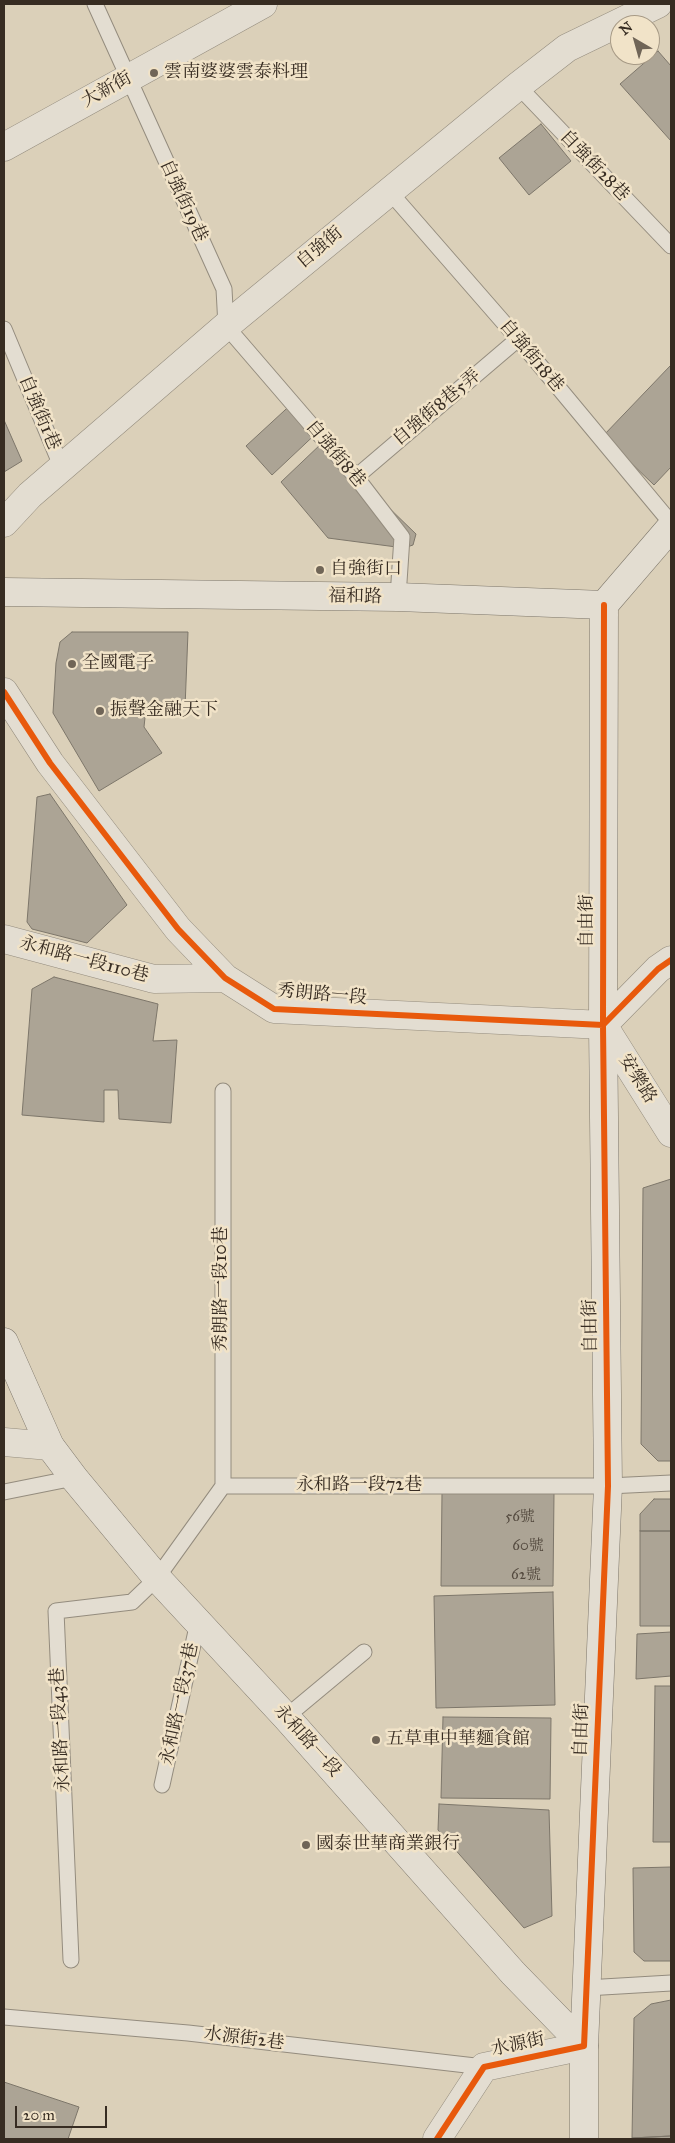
<!DOCTYPE html>
<html>
<head>
<meta charset="utf-8">
<style>
  body { margin:0 }
  #map { position:relative; width:675px; height:2143px; overflow:hidden; background:#dbd0b9; font-family:"IM FELL Great Primer",serif }
  canvas { display:block }
  .frame { position:absolute; inset:0; border:5px solid #372c22; pointer-events:none }
  .north { position:absolute; left:610px; top:15px; width:50px; height:50px; box-sizing:border-box; background:#f1e3c8; border:1px solid #a79a86; border-radius:50%; rotate:322deg; font-size:14px; font-weight:700; line-height:20px; text-align:center; color:#372c22 }
  .north::after { content:''; display:block; margin:auto; width:18px; height:22px; background:#706557; clip-path:polygon(50% 0,100% 100%,50% 72%,0 100%) }
  .scale { position:absolute; left:15px; top:2106px; width:92px; height:22px; box-sizing:border-box; border:2px solid #372c22; border-top:0; padding-left:6px; font-size:15px; line-height:18px; white-space:nowrap; color:#372c22; -webkit-text-stroke:4px #f1e3c8; paint-order:stroke }
</style>
</head>
<body>
<div id="map">
<canvas width="675" height="2143"></canvas>
<div class="frame"></div>
<div class="north">N</div>
<div class="scale">20 m</div>
</div>
<script>
const c = document.querySelector('canvas').getContext('2d');
c.lineJoin = 'round';
function fillPath(path, color) {
  c.fillStyle = color;
  c.fill(path, 'evenodd');
}
function toPath(rows) {
  const path = new Path2D();
  for (const r of rows) {
    path.moveTo(r[0], r[1]);
    for (let i = 2; i < r.length; i += 2) path.lineTo(r[i], r[i + 1]);
  }
  return path;
}
function stroke(path, color, width, dash) {
  c.strokeStyle = color;
  c.lineWidth = width;
  c.lineCap = dash ? 'butt' : 'round';
  c.setLineDash(dash || []);
  c.stroke(path);
}
function label(font, color, halo, rows, align = 'center') {
  c.font = font + ' "IM FELL Great Primer","Noto Serif TC",serif';
  c.lineWidth = 5;
  c.setLineDash([]);
  c.textBaseline = 'middle';
  c.strokeStyle = halo;
  c.fillStyle = color;
  for (const [text, x, y, turn = 0] of rows) {
    c.save();
    c.translate(x, y);
    c.rotate((+turn || 0) * Math.PI / 180);
    c.textAlign = isNaN(turn) ? turn : align;
    if (halo) c.strokeText(text, 0, 0);
    c.fillText(text, 0, 0);
    c.restore();
  }
}
const building = toPath([
  [658,51,671,66,671,141,620,84,658,51],
  [541,124,571,161,529,195,499,158,541,124],
  [671,365,671,467,654,485,603,436,671,365],
  [297,399,323,427,272,475,246,446,297,399],
  [4,420,22,461,4,472,4,420],
  [322,443,416,534,413,545,404,548,328,538,281,482,322,443],
  [72,632,188,632,185,708,146,708,144,727,162,753,99,791,53,713,56,663,60,642,72,632],
  [50,794,127,905,87,943,32,929,27,922,37,797,50,794],
  [54,977,158,1004,153,1041,177,1040,171,1123,119,1119,118,1090,104,1090,104,1122,22,1115,32,989,54,977],
  [671,1179,671,1461,658,1461,641,1444,643,1188,671,1179],
  [442,1493,554,1493,553,1586,441,1586,442,1493],
  [654,1499,671,1499,671,1531,640,1531,640,1514,654,1499],
  [640,1531,671,1531,671,1626,640,1626,640,1531],
  [553,1592,555,1705,436,1708,434,1596,553,1592],
  [671,1632,671,1676,636,1679,637,1634,671,1632],
  [655,1686,671,1686,671,1842,653,1842,655,1686],
  [443,1717,551,1718,550,1799,441,1798,443,1717],
  [439,1804,549,1810,552,1916,524,1928,438,1830,439,1804],
  [671,1867,671,1961,644,1961,634,1952,633,1868,671,1867],
  [671,2000,671,2136,632,2138,634,2018,651,2004,671,2000],
  [4,2082,79,2107,68,2139,4,2139,4,2082],
  [671,2136,671,2139,632,2139,632,2138,671,2136]
]);
fillPath(building, '#aca495');
stroke(building, '#7d766a', 1);
const lane = toPath([
  [95,4,224,289,226,326,356,477,402,537,398,597],
  [518,86,671,246],
  [389,191,518,339,671,523],
  [4,329,62,468],
  [356,477,518,339],
  [223,1486,608,1486,671,1483],
  [223,1486,223,1091],
  [4,1492,74,1478],
  [286,1717,364,1652],
  [162,1785,198,1622],
  [71,1960,56,1611,132,1602,157,1578,223,1486],
  [586,1988,671,1983],
  [4,2017,188,2033,484,2067]
]);
const street = toPath([
  [4,147,263,4],
  [4,523,30,495,226,326,518,86,567,48,658,4],
  [4,692,50,763,178,929,225,978,274,1009,603,1025,658,969,671,960],
  [4,939,154,979,225,978],
  [603,1025,671,1133],
  [4,1442,50,1446],
  [437,2139,484,2067,584,2046]
]);
const secondary = toPath([
  [4,592,398,597,604,605],
  [604,605,671,527],
  [4,1342,50,1446,74,1478,157,1578,286,1717,513,1973,584,2046],
  [584,2139,584,2046,608,1486,603,1025,604,605]
]);
stroke(lane, '#948c7e', 17);
stroke(street, '#948c7e', 29);
stroke(secondary, '#7d766a', 29);
stroke(lane, '#e3ddd1', 15);
stroke(street, '#e3ddd1', 28);
stroke(secondary, '#e3ddd1', 28);
stroke(toPath([
  [4,692,50,763,178,929,225,978,274,1009,603,1025,658,969,671,960],
  [437,2139,484,2067,584,2046,608,1486,603,1025,604,605]
]), '#e8590c', 6);
for (const [x, y, r, color] of [
  [154,73,5,"#706557"],
  [320,570,5,"#706557"],
  [72,664,5,"#706557"],
  [100,711,5,"#706557"],
  [376,1740,5,"#706557"],
  [306,1845,5,"#706557"]
]) {
  const dot = new Path2D();
  dot.arc(x, y, r, 0, 2 * Math.PI);
  c.fillStyle = color;
  c.fill(dot);
  stroke(dot, '#f1e3c8', 2);
}
label('15px', '#544a3f', null, [
  ["56號",520,1517],
  ["60號",528,1546],
  ["62號",526,1575]
]);
label('18px', '#372c22', '#f1e3c8', [
  ["雲南婆婆雲泰料理",164,73],
  ["自強街口",330,570],
  ["全國電子",82,664],
  ["振聲金融天下",110,711],
  ["五草車中華麵食館",386,1740],
  ["國泰世華商業銀行",316,1845]
], 'left');
label('18px', '#372c22', '#f1e3c8', [
  ["大新街",107,90,-29],
  ["自強街28巷",594,166,46],
  ["自強街19巷",183,201,65],
  ["自強街",320,248,-40],
  ["自強街18巷",531,356,50],
  ["自強街8巷5弄",437,408,-40],
  ["自強街1巷",39,413,67],
  ["自強街8巷",335,454,50],
  ["福和路",355,597,1],
  ["自由街",588,921,-90],
  ["永和路一段110巷",84,960,15],
  ["秀朗路一段",322,995,5],
  ["安樂路",637,1079,58],
  ["秀朗路一段10巷",222,1289,-90],
  ["自由街",591,1326,-91],
  ["永和路一段72巷",359,1486],
  ["永和路一段37巷",180,1704,-78],
  ["永和路一段43巷",61,1730,-93],
  ["自由街",582,1730,-88],
  ["永和路一段",307,1741,48],
  ["水源街2巷",244,2039,7],
  ["水源街",518,2045,-12]
]);
</script>
</body>
</html>
